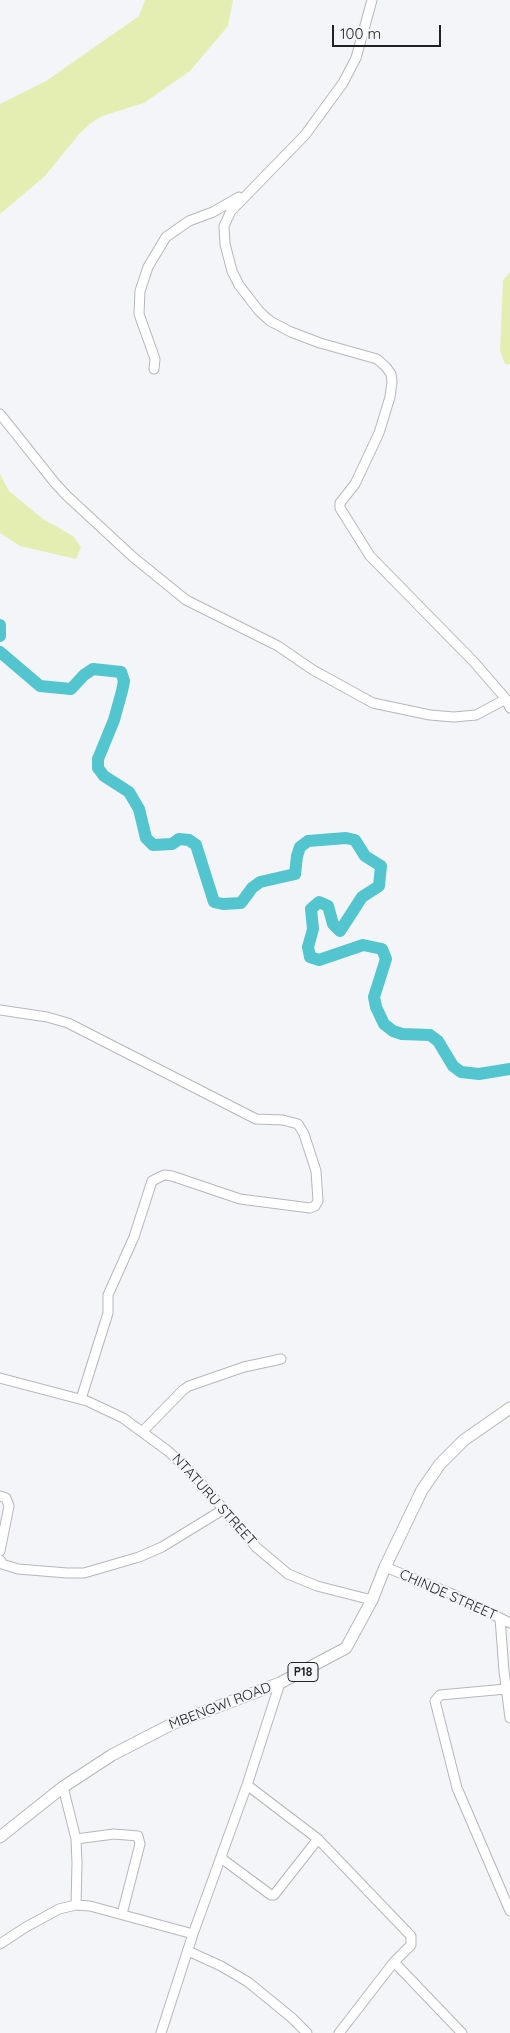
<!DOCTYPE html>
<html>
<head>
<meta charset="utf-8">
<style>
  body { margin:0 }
  #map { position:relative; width:510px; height:2033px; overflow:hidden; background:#f4f5f8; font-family:Quicksand,sans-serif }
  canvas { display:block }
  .scale { position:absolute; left:332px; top:25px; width:109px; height:22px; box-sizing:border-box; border:2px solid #212122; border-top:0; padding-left:6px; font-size:15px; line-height:18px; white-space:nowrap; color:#212122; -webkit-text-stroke:4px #f4f5f8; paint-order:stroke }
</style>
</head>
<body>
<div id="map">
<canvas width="510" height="2033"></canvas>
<div class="scale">100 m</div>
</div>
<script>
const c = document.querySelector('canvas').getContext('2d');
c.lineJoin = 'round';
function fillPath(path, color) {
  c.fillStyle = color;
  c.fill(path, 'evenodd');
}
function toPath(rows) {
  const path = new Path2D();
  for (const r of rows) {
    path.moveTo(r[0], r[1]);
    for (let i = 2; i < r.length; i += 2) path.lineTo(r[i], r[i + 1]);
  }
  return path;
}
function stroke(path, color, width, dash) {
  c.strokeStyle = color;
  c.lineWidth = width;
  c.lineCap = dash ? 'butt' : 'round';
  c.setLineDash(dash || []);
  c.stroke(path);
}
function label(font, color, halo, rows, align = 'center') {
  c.font = font + ' Quicksand,sans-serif';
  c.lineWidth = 4;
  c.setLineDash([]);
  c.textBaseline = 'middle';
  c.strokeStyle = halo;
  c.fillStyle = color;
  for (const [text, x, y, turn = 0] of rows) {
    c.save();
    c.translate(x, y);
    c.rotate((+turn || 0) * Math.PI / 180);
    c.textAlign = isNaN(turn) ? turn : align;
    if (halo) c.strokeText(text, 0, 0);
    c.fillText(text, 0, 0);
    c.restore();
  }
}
fillPath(toPath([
  [145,0,233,0,228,26,190,71,144,103,102,116,90,124,80,133,45,176,0,214,0,104,46,81,139,16],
  [510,272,510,364,505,364,500,351,503,280],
  [0,474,9,491,43,519,73,536,81,547,76,559,20,546,0,533]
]), '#e5eeb2');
stroke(toPath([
  [0,625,0,636],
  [0,652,40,686,71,689,84,675,93,669,121,672,124,681,122,691,114,720,98,759,98,768,104,776,129,792,139,809,146,838,153,845,172,844,179,839,189,840,196,845,214,902,223,904,241,903,252,888,260,882,295,874,297,856,300,847,308,841,346,838,355,840,365,856,381,866,379,886,362,897,340,931,333,924,328,906,319,902,311,909,313,929,308,947,310,957,319,960,363,945,382,949,386,959,374,997,376,1007,384,1024,393,1031,402,1034,430,1035,438,1041,453,1066,461,1072,479,1074,510,1069]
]), '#52c5cf', 12);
const minor = toPath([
  [372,0,356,58,343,83,305,135,231,211,224,226,225,244,232,271,239,285,259,311,270,321,291,332,320,343,377,359,386,367,391,374,392,382,390,397,379,433,355,484,340,503,340,508,370,556,474,662,506,699,510,708],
  [154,369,155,359,139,314,140,291,148,267,166,237,189,221,213,212,239,197],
  [0,414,55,483,66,495,133,557,186,600,278,646,313,670,373,703,430,715,454,717,476,715,506,699],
  [0,1010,47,1017,68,1023,256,1119,283,1120,298,1124,304,1134,316,1171,318,1201,315,1206,310,1208,240,1199,172,1176,164,1175,152,1181,134,1237,108,1295,108,1313,81,1399],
  [0,1378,87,1401,123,1418,168,1451,195,1476,256,1547,288,1574,317,1586,372,1600],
  [143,1431,183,1390,189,1386,244,1367,281,1359],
  [0,1496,6,1498,9,1506,0,1551],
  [0,1560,2,1564,18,1569,67,1573,84,1573,139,1557,162,1547,224,1509],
  [385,1567,450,1593,510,1623],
  [500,1618,504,1671,510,1718],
  [506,1689,440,1695,435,1701,457,1788,510,1911],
  [247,1785,318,1839,411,1936,411,1945,394,1962,462,2033],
  [63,1787,76,1839,77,1863,76,1905],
  [76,1839,114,1834,138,1836,140,1844,122,1914],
  [221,1858,271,1895,274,1895,318,1839],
  [0,1944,26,1927,59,1909,76,1905,90,1906,193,1934],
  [188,1951,221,1966,248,1982,292,2018,307,2033],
  [161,2033,193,1934,247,1785,280,1683],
  [339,2033,394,1962]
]);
const major = toPath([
  [0,1837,63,1787,112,1755,172,1724,280,1683,346,1648,372,1600,385,1567,422,1490,440,1464,464,1440,510,1408]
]);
stroke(minor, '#b6b7ba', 11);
stroke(major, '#b6b7ba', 13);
stroke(minor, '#fff', 9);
stroke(major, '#fff', 11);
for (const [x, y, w] of [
  [303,1672,30]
]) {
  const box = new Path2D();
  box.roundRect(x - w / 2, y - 9.5, w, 19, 4);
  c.fillStyle = '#f4f5f8';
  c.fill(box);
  stroke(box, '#212122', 1);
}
label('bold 12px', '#212122', null, [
  ["P18",303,1672]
]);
label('14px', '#212122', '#f4f5f8', [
  ["NTATURU STREET",214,1500,48],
  ["CHINDE STREET",448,1595,24],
  ["MBENGWI ROAD",220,1706,-21]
]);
</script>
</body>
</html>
